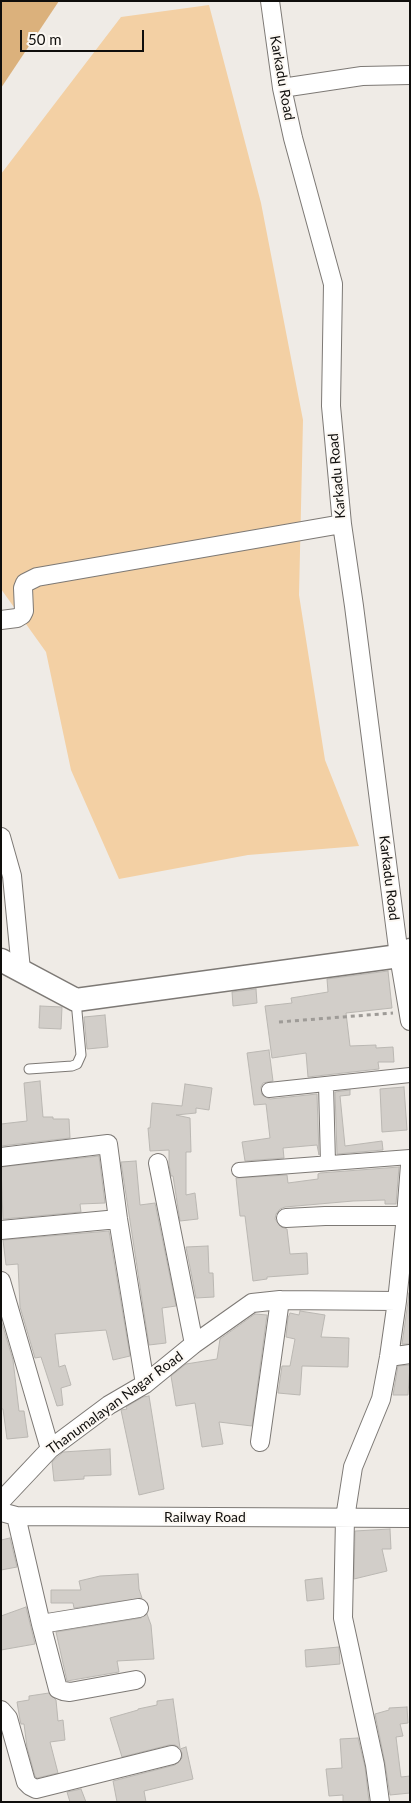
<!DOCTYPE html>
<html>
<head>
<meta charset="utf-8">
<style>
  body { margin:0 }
  #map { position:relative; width:411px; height:1803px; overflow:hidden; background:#efebe6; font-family:Lato,sans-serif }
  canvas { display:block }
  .frame { position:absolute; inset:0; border:2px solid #0f0e0c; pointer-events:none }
  .scale { position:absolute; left:20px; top:30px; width:124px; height:22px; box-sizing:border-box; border:2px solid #0f0e0c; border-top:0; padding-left:6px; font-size:15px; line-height:18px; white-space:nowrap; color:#0f0e0c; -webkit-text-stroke:4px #fcf8f3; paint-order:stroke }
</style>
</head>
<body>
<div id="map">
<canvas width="411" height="1803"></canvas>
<div class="frame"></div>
<div class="scale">50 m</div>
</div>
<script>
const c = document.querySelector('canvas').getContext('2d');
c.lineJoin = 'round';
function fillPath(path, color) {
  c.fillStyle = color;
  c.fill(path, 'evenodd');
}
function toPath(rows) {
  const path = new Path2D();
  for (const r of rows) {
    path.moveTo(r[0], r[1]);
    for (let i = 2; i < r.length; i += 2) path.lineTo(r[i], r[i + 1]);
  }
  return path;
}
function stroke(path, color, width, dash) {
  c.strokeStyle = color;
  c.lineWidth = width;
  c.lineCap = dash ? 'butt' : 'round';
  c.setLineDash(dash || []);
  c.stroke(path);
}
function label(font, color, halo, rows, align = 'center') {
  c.font = font + ' Lato,sans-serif';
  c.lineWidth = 4;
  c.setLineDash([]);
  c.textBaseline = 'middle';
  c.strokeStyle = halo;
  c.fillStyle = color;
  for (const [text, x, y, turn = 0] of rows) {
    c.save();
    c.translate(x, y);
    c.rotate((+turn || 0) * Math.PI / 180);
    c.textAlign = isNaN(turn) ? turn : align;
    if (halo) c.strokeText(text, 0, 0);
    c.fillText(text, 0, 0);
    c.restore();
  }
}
fillPath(toPath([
  [209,5,261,203,303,420,299,595,325,760,359,846,248,855,119,879,71,770,46,652,1,589,1,174,121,17]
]), '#f3d0a4');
fillPath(toPath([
  [1,1,59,1,1,88]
]), '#dbb17c');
const building = toPath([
  [388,971,392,1008,346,1013,350,1046,376,1045,376,1048,393,1047,394,1062,378,1062,379,1069,308,1077,306,1053,272,1058,265,1006,292,1003,291,998,328,992,327,979,388,971],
  [256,989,257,1003,233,1006,232,992,256,989],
  [40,1006,62,1007,61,1029,39,1028,40,1006],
  [105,1015,108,1047,87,1049,84,1017,105,1015],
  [269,1050,273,1081,263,1083,261,1087,262,1095,270,1099,317,1094,319,1155,317,1145,283,1148,284,1158,245,1161,242,1142,270,1138,266,1104,254,1105,247,1053,269,1050],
  [40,1081,43,1117,53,1117,53,1119,69,1119,70,1138,1,1146,1,1124,27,1121,24,1083,40,1081],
  [185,1084,212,1088,209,1110,196,1108,196,1113,176,1115,190,1118,191,1152,186,1152,186,1195,195,1193,198,1219,180,1221,173,1176,171,1176,169,1165,169,1150,150,1151,148,1128,150,1128,152,1103,182,1106,185,1084],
  [404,1087,407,1130,382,1132,380,1089,404,1087],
  [350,1090,350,1095,340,1096,345,1146,382,1141,383,1150,337,1154,335,1092,350,1090],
  [99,1156,105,1203,80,1204,81,1212,3,1219,1,1167,99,1156],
  [136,1161,140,1205,155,1203,176,1306,162,1308,166,1343,149,1345,121,1162,136,1161],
  [399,1167,396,1204,385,1204,385,1200,353,1201,285,1207,280,1209,276,1214,275,1219,281,1227,287,1229,290,1254,307,1253,308,1274,267,1277,267,1279,253,1281,245,1216,240,1216,236,1178,287,1175,288,1183,318,1179,318,1174,320,1173,399,1167],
  [109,1231,130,1356,113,1360,106,1330,55,1334,59,1367,65,1365,71,1385,61,1388,63,1405,57,1406,41,1357,35,1358,20,1307,18,1264,6,1265,3,1240,109,1231],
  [208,1246,209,1273,213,1273,214,1297,196,1298,186,1247,208,1246],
  [409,1293,410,1344,402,1344,408,1302,409,1293],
  [300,1311,325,1315,321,1337,349,1338,348,1367,302,1366,300,1395,278,1393,282,1366,290,1366,295,1339,286,1337,288,1318,290,1313,299,1315,300,1311],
  [255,1314,267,1315,252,1426,219,1422,223,1444,202,1447,195,1403,176,1406,171,1376,186,1364,217,1359,220,1339,255,1314],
  [1,1320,13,1360,19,1411,24,1411,28,1437,7,1439,3,1409,1,1409,1,1320],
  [410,1365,408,1395,393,1395,398,1366,410,1365],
  [149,1396,164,1489,139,1495,121,1410,127,1409,126,1407,143,1397,149,1396],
  [110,1449,111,1475,84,1476,84,1479,54,1481,52,1462,63,1452,110,1449],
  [390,1529,391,1549,382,1549,387,1571,354,1579,355,1531,390,1529],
  [10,1538,17,1567,1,1570,1,1540,10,1538],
  [138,1574,139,1589,142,1598,74,1608,73,1603,51,1603,51,1590,81,1590,79,1581,100,1576,138,1574],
  [322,1578,324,1599,307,1601,305,1580,322,1578],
  [26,1607,35,1644,1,1650,1,1616,26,1607],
  [147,1614,151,1625,154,1659,117,1661,119,1672,67,1681,56,1632,141,1618,147,1614],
  [339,1647,340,1664,306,1667,305,1650,339,1647],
  [49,1693,56,1700,58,1721,63,1720,65,1740,50,1742,58,1773,37,1778,35,1776,27,1747,24,1724,21,1724,20,1720,17,1702,29,1700,29,1696,49,1693],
  [173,1699,180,1748,175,1745,169,1745,122,1757,110,1718,138,1710,138,1709,157,1705,157,1701,173,1699],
  [407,1707,408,1723,400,1724,403,1736,396,1737,401,1777,410,1776,410,1793,390,1795,385,1763,375,1714,389,1710,389,1708,407,1707],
  [358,1738,365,1767,369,1802,343,1802,343,1795,329,1796,326,1769,342,1768,340,1739,358,1738],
  [186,1747,193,1779,144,1791,146,1802,117,1802,113,1781,175,1765,182,1758,182,1753,180,1749,186,1747],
  [81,1789,86,1802,70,1802,67,1792,81,1789]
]);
fillPath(building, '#d2cec9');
stroke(building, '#bab7b2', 1);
const service = toPath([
  [29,1069,72,1066,77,1064,81,1055,76,1001]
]);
const pedestrian = toPath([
  [326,1084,328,1163],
  [269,1090,410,1075],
  [239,1170,410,1157]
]);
const minor = toPath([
  [270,1,282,88,293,138,333,284,331,406,342,524,354,606,399,956,410,1021],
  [282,88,362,76,410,75],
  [1,620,17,618,22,615,24,611,23,588,25,583,37,577,342,524],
  [1,837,12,876,21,970],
  [1,1157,108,1144,118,1219,145,1384],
  [158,1163,194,1344],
  [286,1218,325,1216,406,1216],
  [1,1230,118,1219],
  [1,1281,50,1449],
  [389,1357,410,1354],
  [260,1442,280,1300],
  [1,1501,50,1449,109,1405,145,1384,194,1344,252,1303,280,1300,397,1301,406,1216,410,1165],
  [1,1512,16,1516,410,1518],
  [16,1516,41,1624,58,1689,63,1691,70,1692,136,1680],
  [41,1624,139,1608],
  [1,1710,8,1718,26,1782,30,1786,36,1789,172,1755],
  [380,1802,375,1765,343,1618,345,1518,353,1467,381,1399,389,1357,397,1301]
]);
const tertiary = toPath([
  [1,960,76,1000,399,956,410,950]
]);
stroke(service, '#7d7975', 11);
stroke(pedestrian, '#7d7975', 16);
stroke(minor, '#7d7975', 20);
stroke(tertiary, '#7d7975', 25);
stroke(toPath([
  [279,1022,393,1013]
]), '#9e9b97', 3, [4, 4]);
stroke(service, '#fff', 9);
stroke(pedestrian, '#fff', 14);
stroke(minor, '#fff', 18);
stroke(tertiary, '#fff', 22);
label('14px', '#0f0e0c', '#fcf8f3', [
  ["Karkadu Road",282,78,80],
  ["Karkadu Road",337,476,-95],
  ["Karkadu Road",389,878,83],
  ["Thanumalayan Nagar Road",115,1403,-36],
  ["Railway Road",205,1517]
]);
</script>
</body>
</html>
